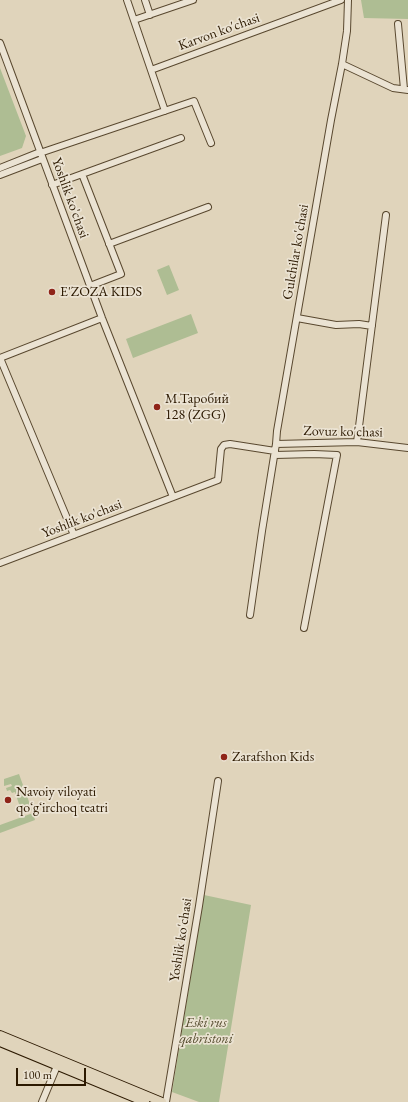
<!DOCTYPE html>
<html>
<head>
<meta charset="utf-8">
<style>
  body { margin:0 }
  #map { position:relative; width:408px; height:1102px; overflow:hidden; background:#e0d4bb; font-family:"EB Garamond",serif }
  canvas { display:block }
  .scale { position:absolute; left:16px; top:1068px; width:70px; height:18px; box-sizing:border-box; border:2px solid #2c1900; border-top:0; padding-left:5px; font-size:12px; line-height:14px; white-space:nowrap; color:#2c1900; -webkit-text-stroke:3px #ebe3d3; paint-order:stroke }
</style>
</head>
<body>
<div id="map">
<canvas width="408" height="1102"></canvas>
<div class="scale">100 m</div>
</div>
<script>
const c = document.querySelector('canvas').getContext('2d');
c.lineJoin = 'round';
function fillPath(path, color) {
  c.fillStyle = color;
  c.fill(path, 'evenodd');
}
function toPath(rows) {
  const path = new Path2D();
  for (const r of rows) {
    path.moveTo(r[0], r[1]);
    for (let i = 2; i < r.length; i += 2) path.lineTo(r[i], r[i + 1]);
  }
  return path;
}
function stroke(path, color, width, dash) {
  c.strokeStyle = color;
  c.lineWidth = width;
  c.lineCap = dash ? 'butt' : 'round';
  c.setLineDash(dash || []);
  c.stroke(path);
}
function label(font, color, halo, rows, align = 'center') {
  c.font = font + ' "EB Garamond",serif';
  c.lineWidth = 3.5;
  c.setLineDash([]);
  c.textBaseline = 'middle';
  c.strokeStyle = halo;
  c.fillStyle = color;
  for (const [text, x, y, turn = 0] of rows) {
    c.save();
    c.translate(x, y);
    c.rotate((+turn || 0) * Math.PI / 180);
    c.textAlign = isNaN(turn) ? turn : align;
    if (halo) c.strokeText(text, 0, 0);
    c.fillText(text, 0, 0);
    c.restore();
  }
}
fillPath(toPath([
  [361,0,408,0,408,19,364,18],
  [0,68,26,136,22,148,0,156],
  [169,265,179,290,167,295,157,270],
  [191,314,198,333,133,358,126,339],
  [19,774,32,810,21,813,20,809,29,806,28,804,20,807,15,792,12,793,10,790,7,791,6,788,12,786,11,784,4,786,4,779],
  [33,813,35,820,0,833,0,825],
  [204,895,251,905,219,1102,199,1102,172,1092]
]), '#aebd93');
const minor = toPath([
  [127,0,165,111],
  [145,0,150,15],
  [134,20,193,0],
  [398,24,404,89],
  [0,43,102,318,173,497],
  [342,64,393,88,408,90],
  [151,70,341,0],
  [40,153,194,101,211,143],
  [0,168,40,152],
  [82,174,121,274,90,286],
  [0,175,42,159],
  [52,185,181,138],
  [109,244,208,207],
  [297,318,336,325,359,324,372,326],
  [0,358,74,535],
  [0,358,102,318],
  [357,442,386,215],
  [276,444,357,442,408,448],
  [275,455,314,454,337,455,304,628],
  [0,563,218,480,221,449,224,445,230,444,275,451],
  [250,615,262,531,276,444,277,431,331,120,342,64,347,31,348,0],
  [42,1102,57,1066],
  [166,1102,199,906,218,781]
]);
const major = toPath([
  [0,1035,162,1102],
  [0,1042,145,1102]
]);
stroke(minor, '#59482f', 8);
stroke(major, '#2c1900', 10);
stroke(minor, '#ebe3d3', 6);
stroke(major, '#e0d4bb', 8);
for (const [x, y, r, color] of [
  [52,292,4,"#8f2418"],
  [157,407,4,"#8f2418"],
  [224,757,4,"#8f2418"],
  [8,800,4,"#8f2418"]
]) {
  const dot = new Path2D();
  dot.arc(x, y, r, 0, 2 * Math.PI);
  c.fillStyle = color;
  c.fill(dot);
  stroke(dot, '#ebe3d3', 1.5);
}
label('14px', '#2c1900', '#ebe3d3', [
  ["Karvon ko'chasi",219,32,-20],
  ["Yoshlik ko'chasi",70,198,70],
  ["Gulchilar ko'chasi",296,252,-80],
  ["Zovuz ko'chasi",343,432,1],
  ["Yoshlik ko'chasi",82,519,-21],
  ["Yoshlik ko'chasi",181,940,-81]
]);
label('14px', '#2c1900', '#ebe3d3', [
  ["E'ZOZA KIDS",60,292],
  ["М.Таробий",165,399],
  ["128 (ZGG)",165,415],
  ["Zarafshon Kids",232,757],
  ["Navoiy viloyati",16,792],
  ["qoʻgʻirchoq teatri",16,808]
], 'left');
label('italic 14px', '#534a2c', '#ebe3d3', [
  ["Eski rus",206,1023],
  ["qabristoni",206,1039]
]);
</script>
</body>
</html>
